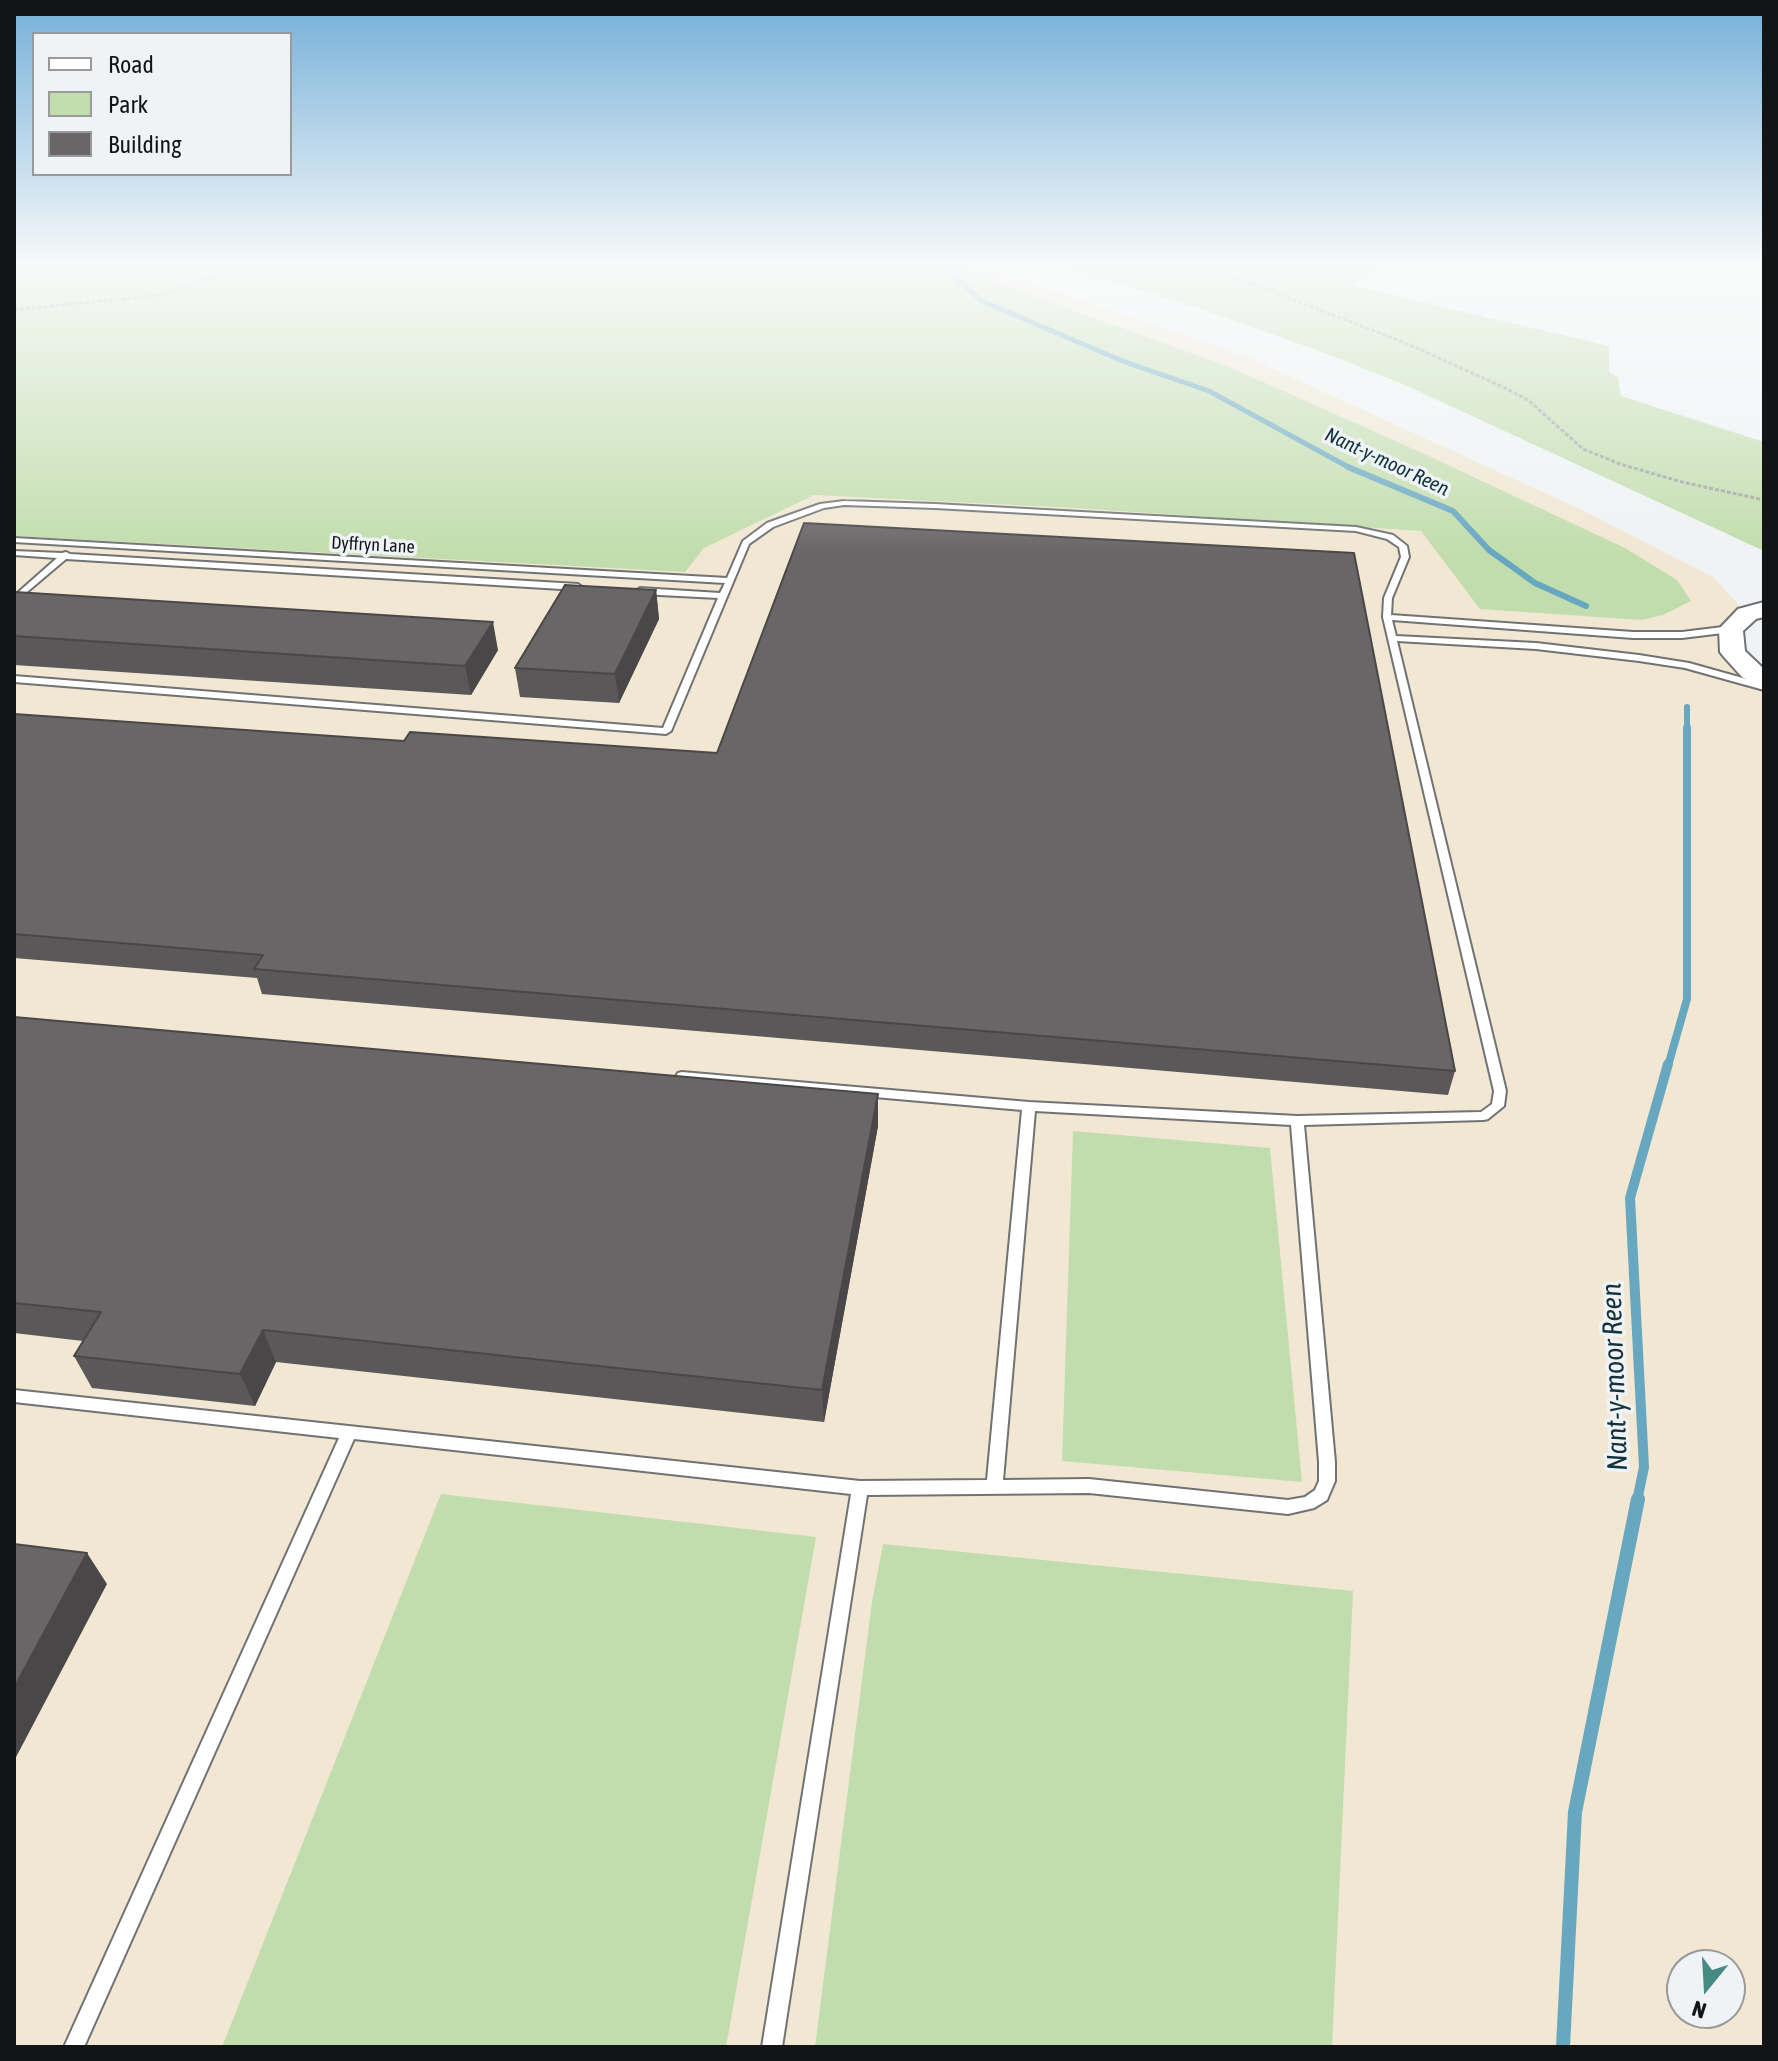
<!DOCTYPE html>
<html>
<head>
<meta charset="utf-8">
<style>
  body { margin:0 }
  #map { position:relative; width:1778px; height:2061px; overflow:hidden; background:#f0f3f5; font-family:"Asap Condensed",sans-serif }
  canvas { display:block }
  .frame { position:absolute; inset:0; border:16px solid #131415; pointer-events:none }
  .legend { position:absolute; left:32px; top:32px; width:260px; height:144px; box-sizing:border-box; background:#f0f3f5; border:2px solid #989a9b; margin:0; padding:10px 14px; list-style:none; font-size:24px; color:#131415 }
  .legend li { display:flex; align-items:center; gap:16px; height:40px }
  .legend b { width:40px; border:2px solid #989a9b }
  .north { position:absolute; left:1666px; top:1949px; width:80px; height:80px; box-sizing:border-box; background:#f0f3f5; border:2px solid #989a9b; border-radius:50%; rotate:198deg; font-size:22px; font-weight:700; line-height:32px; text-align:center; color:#131415 }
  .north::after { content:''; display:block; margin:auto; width:28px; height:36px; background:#458b82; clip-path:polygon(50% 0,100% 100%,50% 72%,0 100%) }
</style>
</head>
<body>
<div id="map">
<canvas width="1778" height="2061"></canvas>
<div class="frame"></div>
<ul class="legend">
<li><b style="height:10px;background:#fff"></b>Road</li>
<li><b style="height:22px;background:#c2ddad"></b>Park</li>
<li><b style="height:22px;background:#696668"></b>Building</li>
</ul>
<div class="north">N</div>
</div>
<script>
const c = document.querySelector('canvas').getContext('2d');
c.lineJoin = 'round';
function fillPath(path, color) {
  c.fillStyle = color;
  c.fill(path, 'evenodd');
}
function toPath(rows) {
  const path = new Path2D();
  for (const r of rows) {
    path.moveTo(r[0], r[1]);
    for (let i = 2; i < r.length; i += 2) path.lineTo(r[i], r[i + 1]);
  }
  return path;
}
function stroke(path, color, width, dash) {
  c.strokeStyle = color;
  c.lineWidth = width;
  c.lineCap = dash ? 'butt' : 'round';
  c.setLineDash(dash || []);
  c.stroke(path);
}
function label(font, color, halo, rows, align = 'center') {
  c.font = font + ' "Asap Condensed",sans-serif';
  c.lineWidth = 7;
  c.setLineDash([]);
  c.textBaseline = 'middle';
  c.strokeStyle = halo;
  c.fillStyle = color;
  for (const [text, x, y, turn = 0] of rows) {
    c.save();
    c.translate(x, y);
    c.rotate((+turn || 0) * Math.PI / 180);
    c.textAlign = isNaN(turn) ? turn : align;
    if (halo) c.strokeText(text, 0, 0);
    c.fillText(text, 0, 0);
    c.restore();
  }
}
fillPath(toPath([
  [14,266,980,266,1243,355,1580,509,1713,577,1747,614,1733,652,1764,681,1764,2047,14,2047],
  [1682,1965,1730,1965,1730,2013,1682,2013]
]), '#f1e7d2');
fillPath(toPath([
  [14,266,950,266,1227,366,1418,451,1625,548,1677,580,1691,601,1663,615,1642,620,1480,609,1421,531,1074,508,814,495,704,548,685,572,14,536],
  [1063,266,1389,266,1350,285,1609,346,1609,372,1618,377,1621,396,1764,442,1764,551,1405,385,1333,356,1202,309],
  [1073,1131,1270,1148,1302,1482,1062,1461],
  [441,1494,816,1537,726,2047,222,2047],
  [883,1544,1353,1591,1332,2047,815,2047,872,1602]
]), '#c2ddad');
stroke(toPath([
  [960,270,952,275,982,301,1125,362,1209,391,1352,469]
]), '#68a7c0', 5);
stroke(toPath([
  [1348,467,1453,511,1489,550,1535,583,1586,606],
  [1687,707,1687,730]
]), '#68a7c0', 6);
stroke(toPath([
  [1668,1066,1687,999,1687,728]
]), '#68a7c0', 8);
stroke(toPath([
  [1637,1501,1644,1467,1630,1198,1668,1064]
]), '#68a7c0', 10);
stroke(toPath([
  [1563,2047,1575,1812,1638,1499]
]), '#68a7c0', 14);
const lane = toPath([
  [844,501,935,504,1356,527,1393,535,1407,546,1409,557,1392,598,1391,615,1633,632,1682,632,1731,626,1735,629,1731,632,1682,638,1633,638,1392,620,1396,636,1536,643,1639,655,1689,663,1764,684,1764,690,1685,668,1639,661,1536,649,1397,641,1506,1091,1504,1106,1488,1119,1484,1120,1304,1125,1335,1462,1335,1481,1329,1495,1327,1500,1314,1508,1288,1514,1089,1493,867,1495,782,2047,762,2047,851,1494,354,1439,84,2047,64,2047,339,1438,14,1402,14,1390,860,1481,987,1480,1022,1110,682,1080,676,1076,678,1073,682,1072,1029,1102,1297,1116,1481,1112,1492,1104,1494,1091,1383,617,1384,598,1401,557,1399,547,1387,539,1356,531,935,508,844,505,824,508,773,527,749,544,671,731,666,734,14,682,14,676,663,728,718,598,640,594,636,591,640,588,720,593,725,583,14,542,14,538,727,578,743,541,767,523,820,504,844,501],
  [1035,1111,1291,1125,1319,1462,1319,1481,1315,1490,1305,1497,1288,1500,1089,1479,1003,1480,1035,1111],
  [14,551,62,553,66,552,70,554,578,584,582,587,578,590,66,559,14,603,14,596,57,558,14,555,14,551]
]);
const secondary = toPath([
  [1764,602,1764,617,1756,619,1743,631,1745,651,1764,669,1764,689,1742,677,1724,657,1720,652,1719,629,1738,609,1764,602]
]);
stroke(lane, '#707274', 4);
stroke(secondary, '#707274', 4);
stroke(toPath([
  [1184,266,1242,280,1403,342,1503,387,1528,400,1583,449,1620,464,1682,482,1764,500],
  [14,310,161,295,244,266]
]), '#a0a3a4', 3, [4, 2]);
fillPath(lane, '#fff');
fillPath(secondary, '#fff');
fillPath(toPath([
  [656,590,659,619,619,703,520,697,515,668],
  [14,592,498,650,471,695,14,665],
  [14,714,1455,1071,1448,1095,262,994,257,978,14,958],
  [14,1017,878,1126,824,1422,276,1362,255,1406,92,1388,74,1356,83,1341,14,1333]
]), '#5a5859');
fillPath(toPath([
  [656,590,659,619,619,703,615,674],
  [493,622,498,650,471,695,465,666],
  [878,1094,878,1126,824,1422,822,1390],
  [263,1330,276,1362,255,1406,240,1374],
  [87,1553,107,1584,14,1761,14,1688]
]), '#4a4749');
const building = toPath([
  [804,523,1354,553,1455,1071,254,969,263,955,14,934,14,714,404,741,410,732,717,753,804,523],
  [565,585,656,590,615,674,515,668,565,585],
  [14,592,15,592,493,622,465,666,14,636,14,592],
  [14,1017,878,1094,822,1390,263,1330,240,1374,74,1356,101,1312,14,1303,14,1017],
  [14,1544,87,1553,14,1688,14,1544]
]);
fillPath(building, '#696668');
stroke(building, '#4a4749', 2);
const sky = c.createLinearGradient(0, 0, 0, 554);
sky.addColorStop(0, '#75afd8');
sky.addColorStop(0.48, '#f8fafa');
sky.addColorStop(1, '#f8fafa00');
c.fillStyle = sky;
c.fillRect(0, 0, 1778, 554);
label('18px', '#131415', '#f0f3f5', [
  ["Dyffryn Lane",373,545,3]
]);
label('italic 20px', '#13323d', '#f0f3f5', [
  ["Nant-y-moor Reen",1387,462,25]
]);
label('italic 28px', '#13323d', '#f0f3f5', [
  ["Nant-y-moor Reen",1615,1377,-92]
]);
</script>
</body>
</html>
